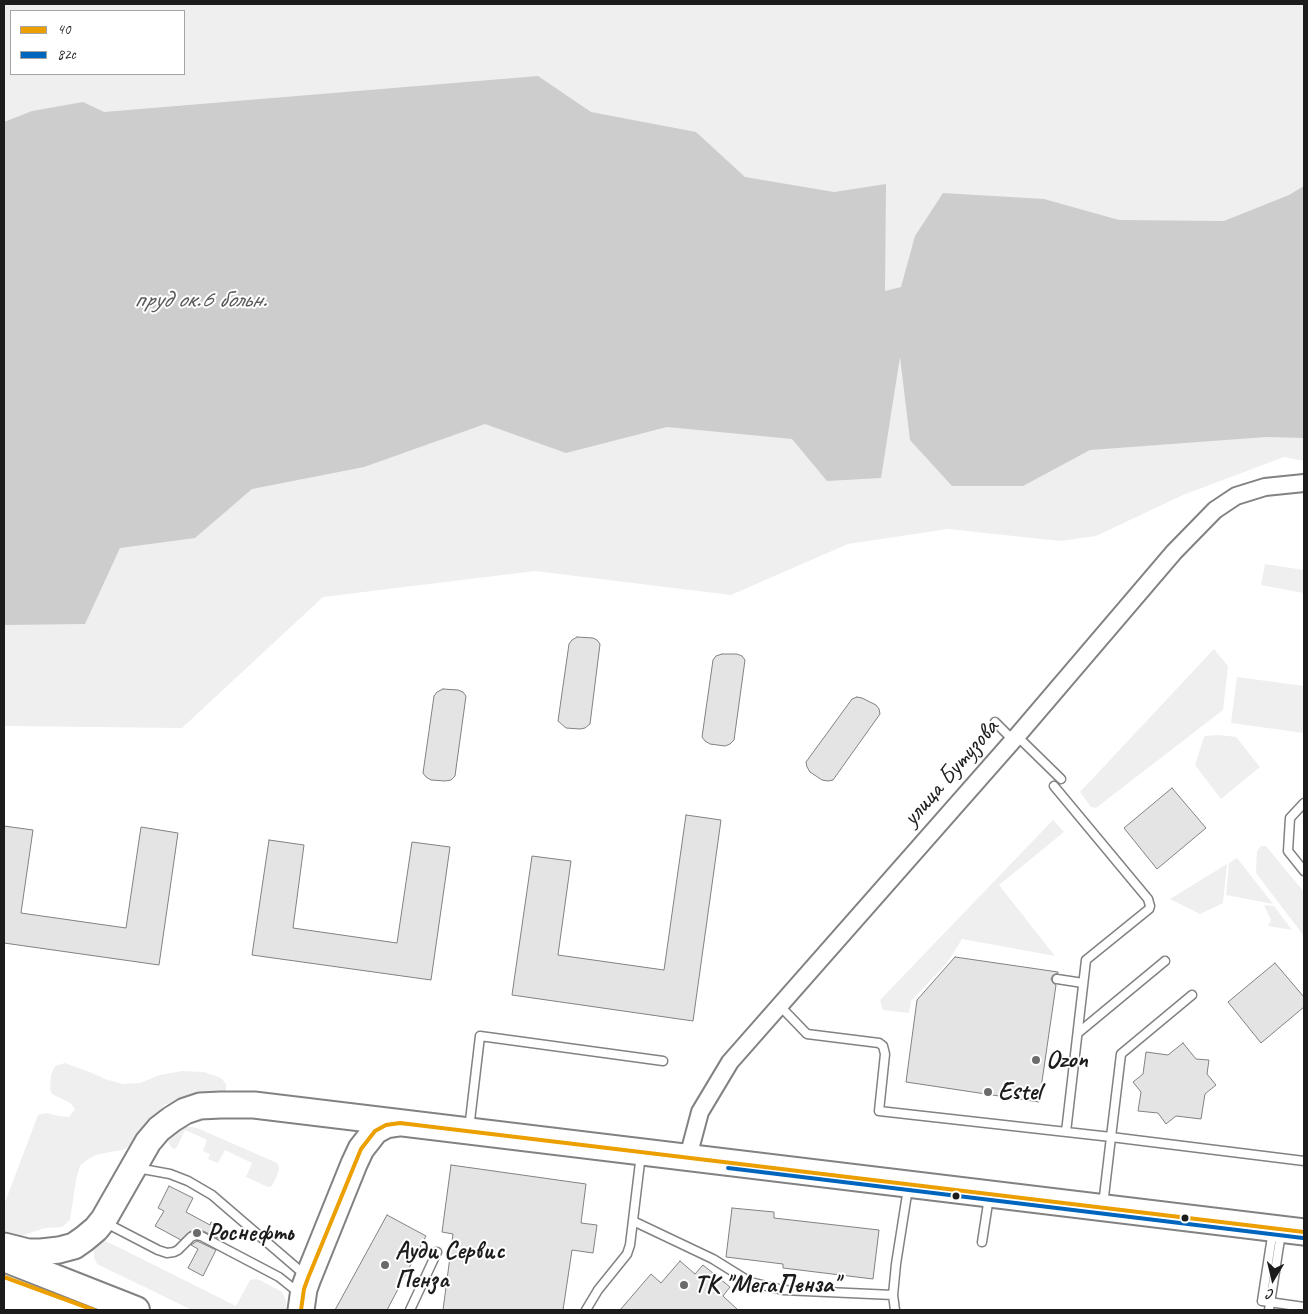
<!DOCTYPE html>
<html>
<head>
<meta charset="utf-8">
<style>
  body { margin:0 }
  #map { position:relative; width:1308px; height:1314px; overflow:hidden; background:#fff; font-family:Caveat,sans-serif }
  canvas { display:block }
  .frame { position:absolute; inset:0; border:5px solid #1c1c1c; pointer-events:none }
  .legend { position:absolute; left:10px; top:10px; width:175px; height:65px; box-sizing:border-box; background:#fff; border:1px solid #a4a4a4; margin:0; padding:6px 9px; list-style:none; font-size:15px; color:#1c1c1c }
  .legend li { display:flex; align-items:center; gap:10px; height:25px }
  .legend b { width:25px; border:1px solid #a4a4a4 }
  .north { position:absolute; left:1248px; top:1254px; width:50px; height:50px; -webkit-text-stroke:4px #fff; paint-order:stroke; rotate:189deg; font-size:14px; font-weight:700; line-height:20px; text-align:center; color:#1c1c1c }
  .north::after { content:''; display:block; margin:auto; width:18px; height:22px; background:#1c1c1c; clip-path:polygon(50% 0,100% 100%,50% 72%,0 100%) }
</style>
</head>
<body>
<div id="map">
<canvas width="1308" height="1314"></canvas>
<div class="frame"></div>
<ul class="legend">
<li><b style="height:6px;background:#ec9f01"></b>40</li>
<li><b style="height:6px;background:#0065bd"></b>82с</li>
</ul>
<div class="north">С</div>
</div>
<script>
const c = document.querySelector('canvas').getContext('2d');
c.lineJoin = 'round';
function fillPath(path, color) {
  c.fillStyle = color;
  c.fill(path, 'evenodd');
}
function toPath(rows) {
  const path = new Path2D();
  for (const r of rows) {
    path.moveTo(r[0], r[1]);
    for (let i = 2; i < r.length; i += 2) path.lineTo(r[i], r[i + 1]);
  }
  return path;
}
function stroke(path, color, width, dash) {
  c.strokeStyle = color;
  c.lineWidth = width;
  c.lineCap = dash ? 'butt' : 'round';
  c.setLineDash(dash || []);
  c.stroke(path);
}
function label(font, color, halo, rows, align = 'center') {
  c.font = font + ' Caveat,sans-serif';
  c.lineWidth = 4;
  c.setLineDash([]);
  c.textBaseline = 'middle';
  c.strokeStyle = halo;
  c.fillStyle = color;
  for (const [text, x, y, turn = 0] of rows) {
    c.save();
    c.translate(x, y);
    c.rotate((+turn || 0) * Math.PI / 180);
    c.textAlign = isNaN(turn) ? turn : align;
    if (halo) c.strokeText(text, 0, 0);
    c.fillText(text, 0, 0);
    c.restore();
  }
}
fillPath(toPath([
  [4,4,1304,4,1304,461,1284,457,1183,495,1096,536,1060,541,948,529,848,544,731,595,535,571,323,597,182,728,4,726],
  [11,11,184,11,184,74,11,74],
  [1265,564,1304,570,1304,593,1261,585],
  [1214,649,1228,666,1223,710,1096,808,1091,807,1080,792],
  [1237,677,1304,686,1304,733,1231,723],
  [1219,735,1236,737,1260,767,1221,799,1195,765,1203,740,1205,736],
  [1053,820,1064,832,999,885,1055,956,962,939,947,963,911,1001,909,1013,883,1010,880,1000],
  [1261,846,1266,846,1304,892,1304,936,1256,873,1257,851],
  [1237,858,1273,904,1226,895,1229,863],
  [1227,864,1223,903,1200,914,1170,899],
  [1264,905,1274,906,1292,930,1268,926,1271,920],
  [65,1063,92,1073,105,1079,123,1084,140,1083,160,1075,182,1071,204,1072,221,1078,226,1084,226,1093,180,1099,164,1105,133,1143,123,1150,110,1152,96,1155,88,1159,80,1166,76,1180,70,1220,62,1227,45,1228,21,1236,12,1236,4,1233,4,1205,38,1115,47,1113,58,1116,69,1117,75,1109,70,1103,52,1094,50,1089,51,1075,55,1066],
  [181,1127,192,1127,197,1128,275,1162,278,1164,279,1168,278,1173,272,1186,268,1187,246,1177,252,1163,225,1150,218,1163,208,1159,210,1154,203,1151,207,1140,185,1130,177,1147,175,1149,172,1148,168,1142,170,1136],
  [104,1241,110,1243,236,1306,250,1280,256,1279,262,1281,282,1292,286,1301,286,1310,192,1310,97,1264,94,1257,94,1251,96,1247]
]), '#efefef');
fillPath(toPath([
  [538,76,591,112,696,132,745,177,834,192,886,184,885,291,901,287,915,236,943,193,1044,199,1119,220,1224,221,1289,195,1304,186,1304,438,1266,437,1090,450,1023,486,952,486,910,440,900,357,881,478,827,481,792,439,667,427,566,453,485,424,364,467,252,489,195,538,120,548,85,624,4,625,4,122,32,111,83,102,104,112]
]), '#cdcdcd');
const building = toPath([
  [577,637,593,638,597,640,600,644,590,724,585,728,580,729,566,728,558,721,569,644,572,640,577,637],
  [722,654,737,654,742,656,745,660,734,740,730,744,725,746,710,744,705,741,702,737,713,660,716,656,722,654],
  [443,689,458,690,463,692,466,696,455,776,451,780,445,781,431,780,426,777,423,773,434,696,437,692,443,689],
  [857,697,862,698,876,705,879,709,880,714,833,780,828,781,822,780,810,772,807,767,806,762,852,699,857,697],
  [1172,788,1206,828,1157,869,1124,828,1172,788],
  [686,815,721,820,693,1021,512,995,532,856,571,861,558,955,664,970,686,815],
  [4,826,33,830,21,913,126,928,141,827,178,833,159,965,4,943,4,826],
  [269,840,304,845,293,928,397,943,412,842,450,847,431,980,252,955,269,840],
  [955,957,1058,972,1058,973,1053,975,1051,979,1053,983,1056,985,1039,1102,906,1082,917,1000,955,957],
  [1275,963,1304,997,1304,1007,1261,1043,1228,1002,1275,963],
  [1183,1043,1196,1059,1209,1060,1207,1074,1216,1085,1205,1094,1201,1119,1176,1116,1166,1124,1158,1113,1138,1111,1141,1092,1133,1082,1143,1074,1146,1052,1168,1055,1183,1043],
  [451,1165,586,1184,581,1223,597,1225,593,1253,572,1250,563,1310,443,1310,453,1234,442,1232,451,1165],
  [169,1186,193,1198,186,1212,210,1225,211,1222,227,1230,222,1240,203,1231,197,1229,189,1232,181,1240,155,1226,164,1211,158,1208,169,1186],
  [732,1208,774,1212,774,1218,879,1230,873,1279,783,1268,783,1264,726,1257,732,1208],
  [387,1215,426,1236,387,1310,335,1310,387,1215],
  [197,1241,216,1250,203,1276,188,1268,198,1249,191,1245,197,1241],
  [680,1261,695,1274,703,1265,730,1287,723,1296,738,1310,620,1310,651,1274,661,1283,680,1261]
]);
fillPath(building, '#e4e4e4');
stroke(building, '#828282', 1);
const service = toPath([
  [995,722,1013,740],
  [1017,736,1061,779],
  [1054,786,1148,899,1150,906,1149,909,1086,960,1066,1132],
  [1304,803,1290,818,1288,851,1304,871],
  [1057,979,1083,983],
  [779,1005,807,1034,879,1043,883,1046,885,1054,879,1111,1111,1137,1121,1054,1192,995],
  [1078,1033,1165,961],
  [469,1129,480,1036,663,1061],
  [137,1168,170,1174,188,1181,212,1195,305,1275],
  [1103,1205,1111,1137,1304,1161],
  [633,1221,713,1259,750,1282,783,1290,893,1295,895,1310],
  [106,1223,158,1250,167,1253,174,1252,178,1250,191,1237,196,1235,201,1236,279,1277,294,1289,296,1293],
  [1273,1230,1262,1301,1304,1307],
  [982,1242,989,1197],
  [893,1295,896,1264,908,1188],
  [410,1310,437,1252],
  [586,1310,598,1290,627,1254,630,1245,641,1154],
  [1269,1310,1281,1233]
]);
const minor = toPath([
  [688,1157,700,1112,730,1062,1017,736,1174,552,1215,510,1236,496,1265,487,1304,483]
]);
const primary = toPath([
  [4,1246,28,1252,41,1252,59,1250,74,1246,84,1239,96,1229,104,1219,148,1142,159,1129,172,1119,185,1111,200,1106,221,1105,254,1105,1304,1232],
  [301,1310,304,1289,308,1278,354,1164,361,1149,375,1131,386,1125,400,1123]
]);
const trunk = toPath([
  [4,1258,136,1310]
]);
stroke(service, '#828282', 11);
stroke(minor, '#828282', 20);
stroke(primary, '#828282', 29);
stroke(trunk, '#828282', 30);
stroke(service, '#fff', 8);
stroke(minor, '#fff', 16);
stroke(primary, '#fff', 25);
stroke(trunk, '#fff', 26);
stroke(toPath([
  [4,1277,94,1310],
  [301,1310,304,1289,308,1278,361,1149,375,1131,386,1125,400,1123,1304,1232]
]), '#ec9f01', 4);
stroke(toPath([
  [728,1168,1303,1238]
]), '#0065bd', 4);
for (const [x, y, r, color] of [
  [1036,1060,5,"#6b6b6b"],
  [988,1092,5,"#6b6b6b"],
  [956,1196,4.5,"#1c1c1c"],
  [1185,1218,4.5,"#1c1c1c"],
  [197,1233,5,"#6b6b6b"],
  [385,1265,5,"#6b6b6b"],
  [684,1285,5,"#6b6b6b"]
]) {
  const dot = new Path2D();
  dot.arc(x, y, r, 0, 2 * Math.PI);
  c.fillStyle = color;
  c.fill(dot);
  stroke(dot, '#fff', 2);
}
label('25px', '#1c1c1c', '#fff', [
  ["улица Бутузова",951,773,-49]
]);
label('bold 25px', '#1c1c1c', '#fff', [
  ["Ozon",1046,1060],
  ["Estel",998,1092],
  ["Роснефть",207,1233],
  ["Ауди Сервис",395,1251],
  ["Пенза",395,1280],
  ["ТК \"МегаПенза\"",694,1285]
], 'left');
label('italic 26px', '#5a5a5a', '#fff', [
  ["пруд ок.6 больн.",200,300]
]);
</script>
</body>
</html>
